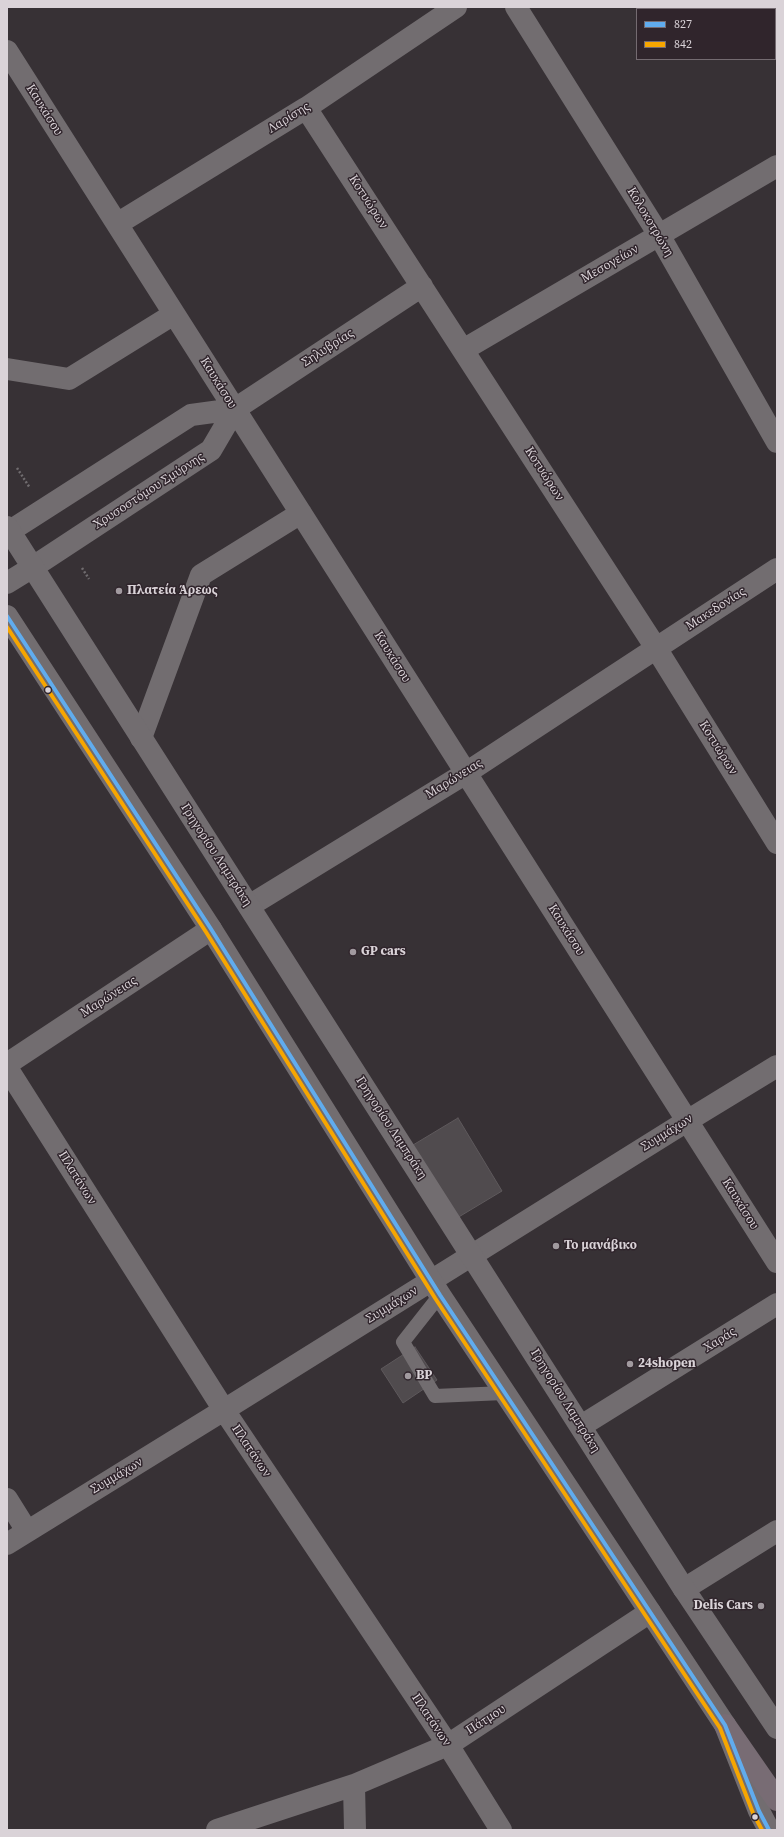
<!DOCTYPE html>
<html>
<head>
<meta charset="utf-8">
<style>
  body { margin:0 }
  #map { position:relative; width:784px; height:1837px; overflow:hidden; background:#373135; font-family:"Source Serif 4",serif }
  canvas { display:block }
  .frame { position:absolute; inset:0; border:8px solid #dad3d8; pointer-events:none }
  .legend { position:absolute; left:636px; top:8px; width:140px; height:52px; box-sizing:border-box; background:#30252c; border:1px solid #746b71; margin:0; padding:5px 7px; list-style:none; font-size:12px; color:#dad3d8 }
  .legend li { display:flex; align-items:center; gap:8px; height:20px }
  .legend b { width:20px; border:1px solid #746b71 }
</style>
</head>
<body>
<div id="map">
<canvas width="784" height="1837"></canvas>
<div class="frame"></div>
<ul class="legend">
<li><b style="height:5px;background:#60acee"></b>827</li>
<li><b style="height:5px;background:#f7a600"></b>842</li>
</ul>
</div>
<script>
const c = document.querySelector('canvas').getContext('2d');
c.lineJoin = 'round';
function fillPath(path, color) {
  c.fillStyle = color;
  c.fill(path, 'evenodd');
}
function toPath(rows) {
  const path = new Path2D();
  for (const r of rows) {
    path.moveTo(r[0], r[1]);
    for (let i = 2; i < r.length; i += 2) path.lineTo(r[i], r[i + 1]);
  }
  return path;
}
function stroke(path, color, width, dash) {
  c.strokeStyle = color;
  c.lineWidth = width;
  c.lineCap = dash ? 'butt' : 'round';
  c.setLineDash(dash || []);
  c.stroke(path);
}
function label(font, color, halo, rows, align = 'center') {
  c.font = font + ' "Source Serif 4",serif';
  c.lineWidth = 3;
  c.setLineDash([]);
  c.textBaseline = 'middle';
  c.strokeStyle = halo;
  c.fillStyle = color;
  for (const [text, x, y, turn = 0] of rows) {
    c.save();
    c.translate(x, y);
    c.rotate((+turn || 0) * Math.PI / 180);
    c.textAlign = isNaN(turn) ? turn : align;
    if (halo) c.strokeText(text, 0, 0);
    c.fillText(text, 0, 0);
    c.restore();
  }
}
const building = toPath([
  [458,1118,502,1191,457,1218,413,1145,458,1118],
  [415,1347,437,1380,403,1403,381,1369,415,1347]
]);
fillPath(building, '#504b4e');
stroke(building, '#5e595c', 1);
stroke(toPath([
  [17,468,30,488],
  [82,568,89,579]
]), '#706c6f', 2.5, [2, 2]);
stroke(toPath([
  [696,7,697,9],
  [440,1295,403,1342,435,1396,504,1393]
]), '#726d70', 14);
stroke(toPath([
  [516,7,659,235,777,442],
  [7,51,777,1262],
  [306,108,656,648,777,843],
  [117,224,306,108,456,7],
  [463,350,777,166],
  [7,369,69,379,174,314],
  [10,531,191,415,235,409,422,286],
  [33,567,211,450,235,409],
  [141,738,201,575,301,513],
  [249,906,466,773,777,569],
  [7,1064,211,929],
  [7,1068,224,1410,448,1745,501,1830],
  [581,1426,777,1304],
  [7,1499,27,1531],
  [7,1544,224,1410,687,1121,777,1066],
  [684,1589,777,1531],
  [354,1785,355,1830],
  [217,1830,354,1785,448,1745,650,1612]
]), '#726d70', 22);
stroke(toPath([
  [7,527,684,1589,777,1728],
  [7,583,33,567],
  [7,616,211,929,440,1295,725,1725,759,1811,769,1830]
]), '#726d70', 22);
stroke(toPath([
  [725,1725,777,1800]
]), '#786c74', 22);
stroke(toPath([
  [7,616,211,929,440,1295,725,1725,759,1811,769,1830]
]), '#60acee', 4);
stroke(toPath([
  [7,627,206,932,435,1298,720,1728,753,1813,762,1830]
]), '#f7a600', 4);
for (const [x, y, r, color] of [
  [119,591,4,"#a19a9f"],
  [48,690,3.5,"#dad3d8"],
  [353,952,4,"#a19a9f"],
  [556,1246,4,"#a19a9f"],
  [630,1364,4,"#a19a9f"],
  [408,1376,4,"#a19a9f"],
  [761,1606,4,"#a19a9f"],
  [755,1817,3.5,"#dad3d8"]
]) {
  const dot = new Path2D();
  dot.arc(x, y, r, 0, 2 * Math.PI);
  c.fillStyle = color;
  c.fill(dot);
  stroke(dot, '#30252c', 1.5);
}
label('13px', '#dad3d8', '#30252c', [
  ["Καυκάσου",44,110,58],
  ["Λαρίσης",289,118,-32],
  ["Κοτυώρων",368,202,57],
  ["Κολοκοτρώνη",650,222,59],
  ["Μεσογείων",610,264,-30],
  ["Σηλυβρίας",328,348,-33],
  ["Καυκάσου",218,383,58],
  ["Κοτυώρων",544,474,57],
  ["Χρυσοστόμου Σμύρνης",149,491,-33],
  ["Μακεδονίας",716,609,-33],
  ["Καυκάσου",392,657,58],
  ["Κοτυώρων",718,748,58],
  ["Μαρώνειας",454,779,-32],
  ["Γρηγορίου Λαμπράκη",216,855,57],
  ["Καυκάσου",566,930,58],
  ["Μαρώνειας",109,997,-33],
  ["Γρηγορίου Λαμπράκη",391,1128,57],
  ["Συμμάχων",667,1133,-32],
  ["Πλατάνων",77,1178,58],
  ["Καυκάσου",740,1204,58],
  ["Συμμάχων",392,1305,-32],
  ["Χαράς",720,1340,-32],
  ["Γρηγορίου Λαμπράκη",565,1401,58],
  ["Πλατάνων",251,1451,56],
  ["Συμμάχων",117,1476,-31],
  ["Πλατάνων",431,1720,56],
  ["Πάτμου",486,1720,-33]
]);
label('bold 13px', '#dad3d8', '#30252c', [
  ["Πλατεία Άρεως",127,591],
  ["GP cars",361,952],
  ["Το μανάβικο",564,1246],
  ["24shopen",638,1364],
  ["BP",416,1376],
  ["Delis Cars",753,1606,"right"]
], 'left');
</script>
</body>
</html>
